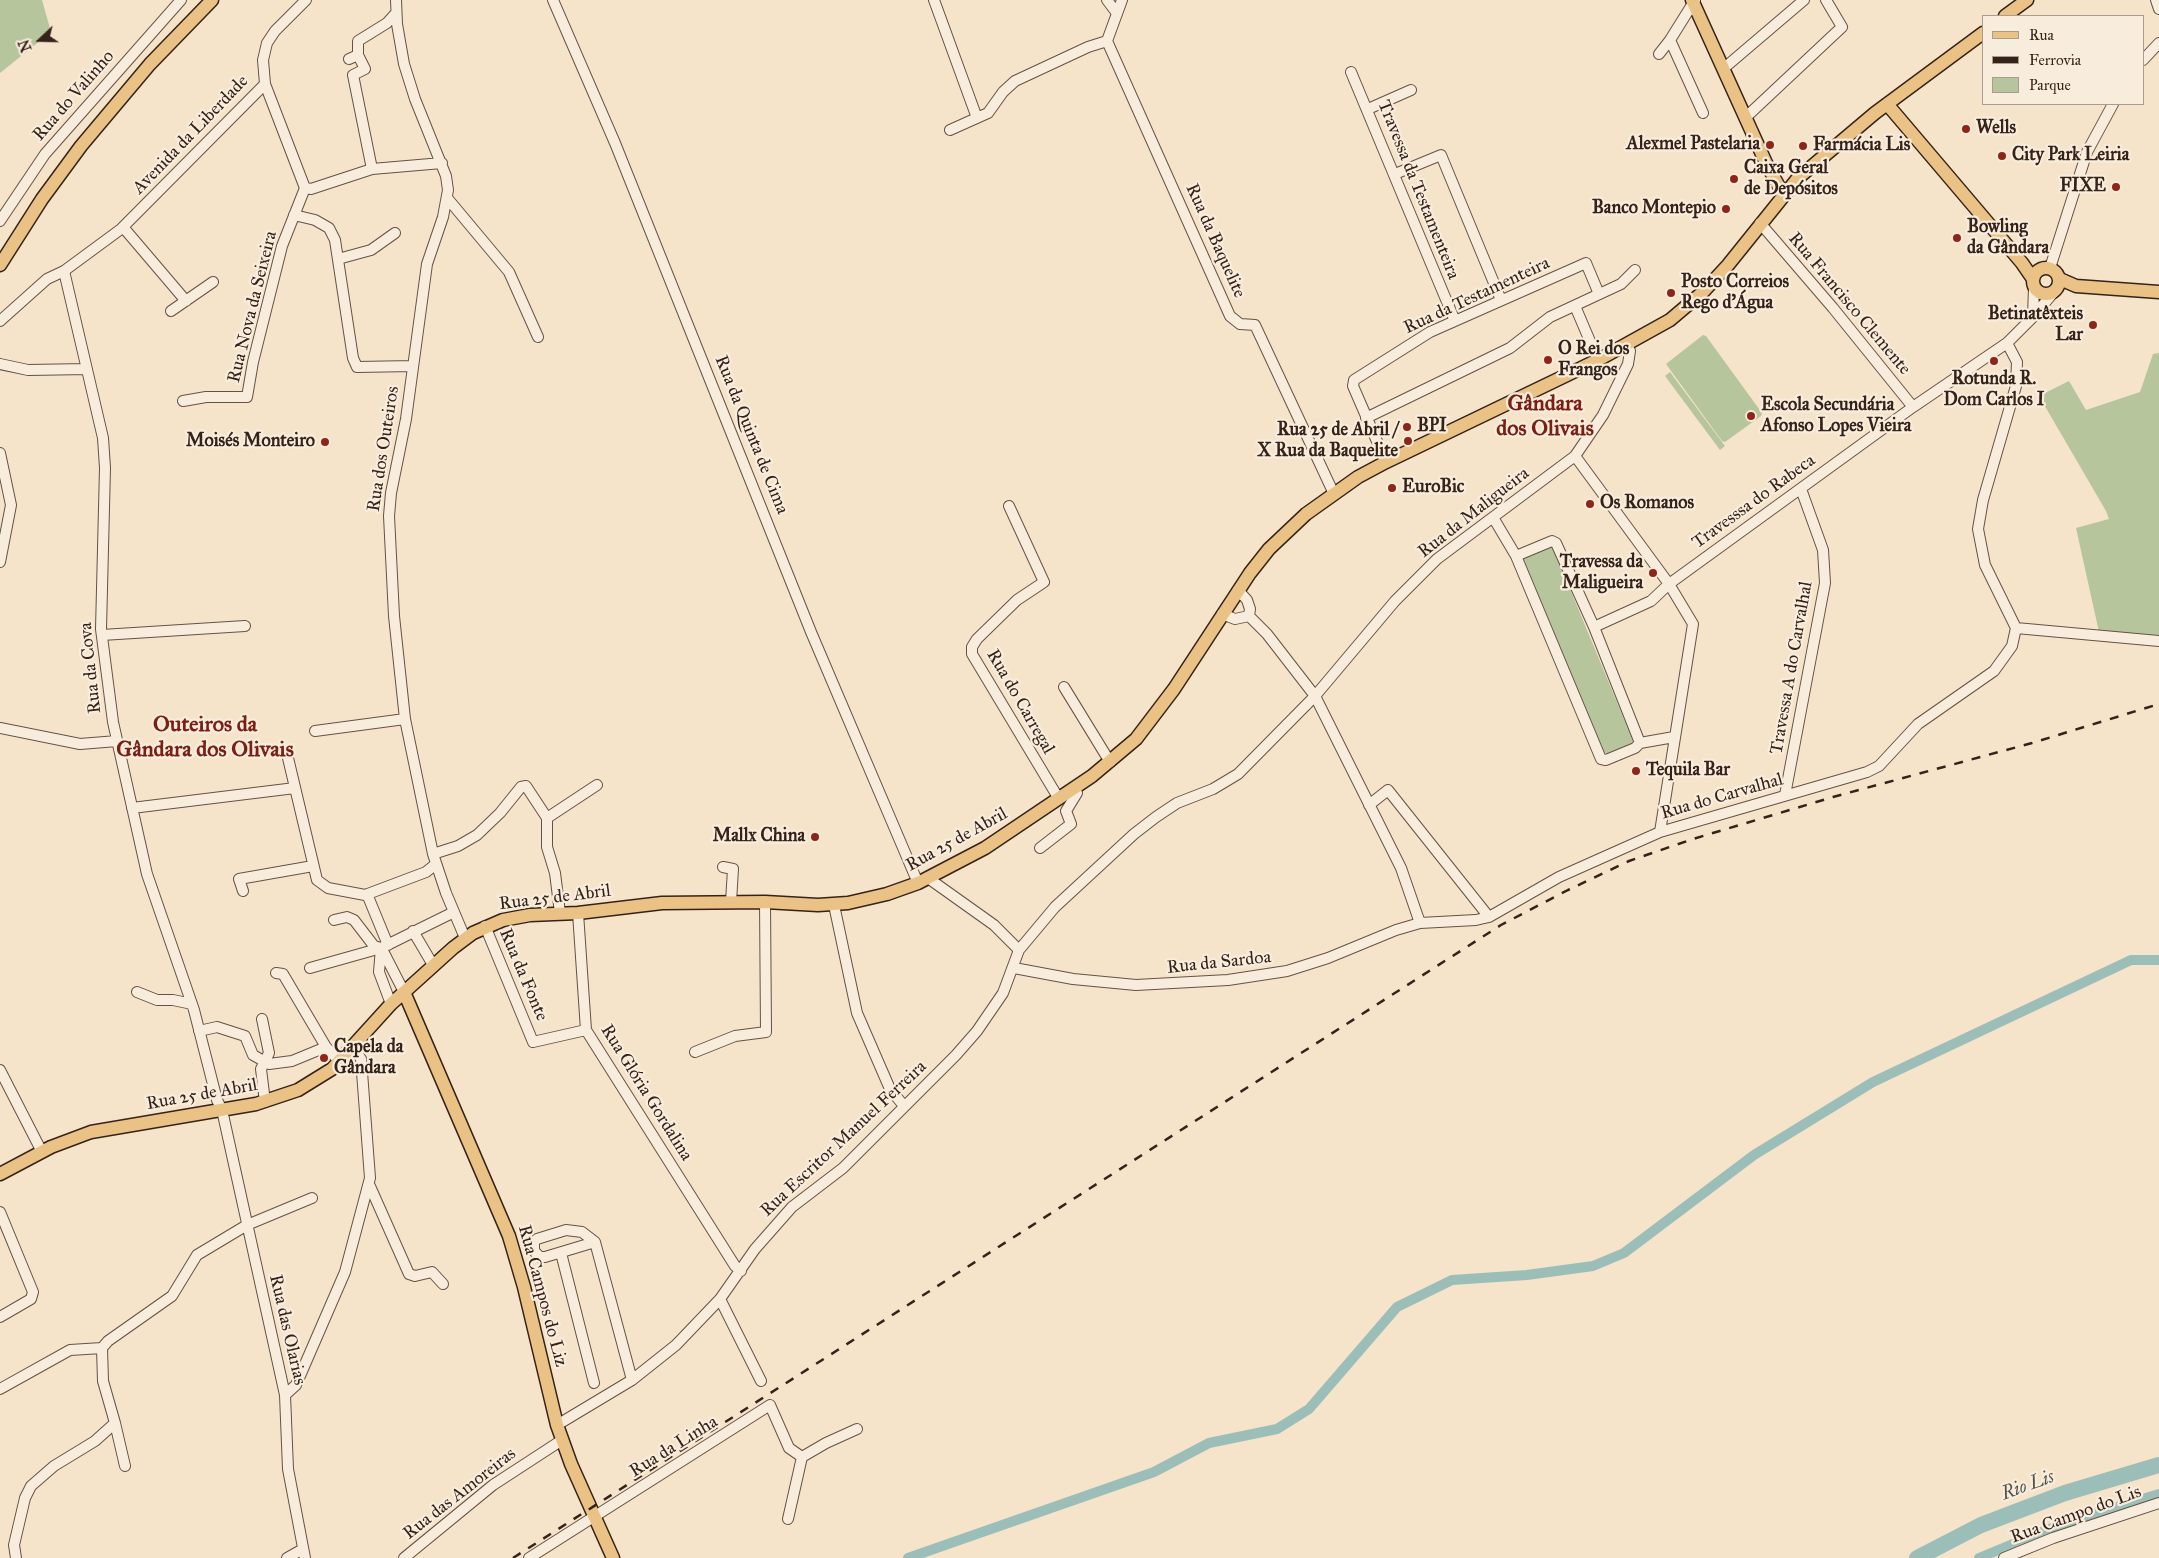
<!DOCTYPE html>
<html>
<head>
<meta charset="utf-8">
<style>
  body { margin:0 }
  #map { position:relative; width:2159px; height:1558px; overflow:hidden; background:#f5e3ca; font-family:"IM FELL Great Primer",serif }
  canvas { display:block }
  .legend { position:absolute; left:1982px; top:15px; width:162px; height:90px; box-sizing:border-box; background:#f8eddd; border:1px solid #aa9c8f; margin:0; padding:6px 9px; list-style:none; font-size:15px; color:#352219 }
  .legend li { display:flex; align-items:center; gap:10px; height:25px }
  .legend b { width:25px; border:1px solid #aa9c8f }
  .north { position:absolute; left:15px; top:15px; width:50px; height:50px; -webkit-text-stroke:4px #f8eddd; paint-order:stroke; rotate:249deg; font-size:14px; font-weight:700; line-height:20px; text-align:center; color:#352219 }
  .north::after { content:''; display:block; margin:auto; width:18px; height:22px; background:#352219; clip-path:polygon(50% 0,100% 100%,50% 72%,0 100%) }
</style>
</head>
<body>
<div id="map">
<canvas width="2159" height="1558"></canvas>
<ul class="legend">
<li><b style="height:6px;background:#eac285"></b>Rua</li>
<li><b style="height:6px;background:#352219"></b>Ferrovia</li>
<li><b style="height:14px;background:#b6c59b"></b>Parque</li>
</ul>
<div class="north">N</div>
</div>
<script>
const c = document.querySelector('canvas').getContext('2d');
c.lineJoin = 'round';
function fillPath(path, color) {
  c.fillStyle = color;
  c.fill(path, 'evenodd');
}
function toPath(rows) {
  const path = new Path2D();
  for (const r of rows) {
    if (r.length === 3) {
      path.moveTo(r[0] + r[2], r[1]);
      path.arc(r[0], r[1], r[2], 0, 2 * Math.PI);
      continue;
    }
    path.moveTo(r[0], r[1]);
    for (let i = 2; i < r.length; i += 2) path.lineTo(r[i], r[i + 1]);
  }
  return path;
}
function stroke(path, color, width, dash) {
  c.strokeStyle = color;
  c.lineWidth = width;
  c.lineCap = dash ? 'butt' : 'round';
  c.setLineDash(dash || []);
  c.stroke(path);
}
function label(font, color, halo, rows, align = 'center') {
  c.font = font + ' "IM FELL Great Primer",serif';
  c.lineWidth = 4.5;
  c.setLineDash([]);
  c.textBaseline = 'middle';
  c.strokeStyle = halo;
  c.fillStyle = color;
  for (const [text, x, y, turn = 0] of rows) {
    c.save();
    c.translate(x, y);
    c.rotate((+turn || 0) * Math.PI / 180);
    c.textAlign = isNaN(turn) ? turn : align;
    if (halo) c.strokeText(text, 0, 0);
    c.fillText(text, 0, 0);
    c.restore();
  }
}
fillPath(toPath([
  [0,0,42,0,51,32,0,73],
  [1703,335,1706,336,1762,413,1761,416,1725,442,1722,441,1666,364],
  [2159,353,2159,637,2099,632,2076,528,2109,519,2106,511,2039,396,2069,381,2086,410,2140,392,2153,354],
  [1670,372,1725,446,1720,450,1665,376],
  [1550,547,1553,548,1633,741,1630,745,1609,754,1602,752,1523,560,1523,557]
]), '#b6c59b');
stroke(toPath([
  [908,1558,1154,1472,1209,1443,1277,1429,1309,1409,1397,1307,1452,1280,1527,1275,1593,1266,1624,1253,1754,1155,1873,1082,2131,960,2159,960],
  [1979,1558,2061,1524,2159,1494]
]), '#9cbeb9', 10);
stroke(toPath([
  [1917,1558,1981,1525,2065,1493,2159,1465]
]), '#9cbeb9', 16);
const minor = toPath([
  [396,0,397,24,404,64,415,99,446,176,448,190,443,217,427,264,406,419,391,493,389,516,394,616,405,719,433,854,446,893,465,938],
  [553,0,615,143,811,632,918,883],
  [934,0,977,118],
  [1107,0,1116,12],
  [1695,0,1670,40,1703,113],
  [2156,0,2159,9],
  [1107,41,1230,316,1240,324,1255,325,1334,494],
  [1659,54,1670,40],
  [358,55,365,69,353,75,372,169],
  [349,59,358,55,358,41,387,23,396,13],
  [2143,60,2159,43],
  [1723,69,1804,0],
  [1351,72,1455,321],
  [1368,109,1411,90],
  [1745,118,1842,27,1826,0],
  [950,130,988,113,1003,92,1015,81,1088,47,1107,41,1122,0],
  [1395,174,1441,155,1501,300],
  [305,188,265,84,263,60,267,43,275,31,306,0],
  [305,188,311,189,372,169,442,163],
  [448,199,509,272,538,337],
  [294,215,315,220,329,228,335,240,353,358,357,367,413,366],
  [0,221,45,154,181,0],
  [1760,223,1833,308,1913,407],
  [123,227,186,301],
  [338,259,371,250,395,233],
  [2050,268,2087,152,2113,104],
  [64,271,103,438,105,468,101,629,113,722,147,874,194,1010,217,1100,222,1110,285,1395,288,1469,305,1558],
  [1575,306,1598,360],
  [171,311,213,282],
  [2033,317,2034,287],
  [0,321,47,279,64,271,121,229,265,84],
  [2007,343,2017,362,2016,386,1983,500,1978,529,1985,565,2016,628,2159,641],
  [0,364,28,370,87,369],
  [183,401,206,397,247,397,253,362,282,246,305,188],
  [1366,418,1510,348,1550,317,1621,284,1635,270],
  [0,453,11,505,0,562],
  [1575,456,1669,584,1693,624,1660,832],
  [1386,462,1353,386,1354,380,1430,332,1586,263,1599,294],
  [1009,506,1044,582,1017,600,977,639,972,647,972,654,1059,799],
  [1494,519,1516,556,1601,759,1606,760,1635,748,1640,743,1594,627,1556,543,1552,541,1516,556],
  [1238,590,1247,600,1250,609,1249,616],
  [1222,614,1235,619,1249,616],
  [1249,616,1267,634,1315,696,1401,868,1420,923],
  [1594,627,1651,601,1669,584,1913,407,2007,343,2033,317,2053,293],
  [102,635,245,626],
  [1064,687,1110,762],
  [0,728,80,744,117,741],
  [315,731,405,719],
  [1640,743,1674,737],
  [288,758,317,880,328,888,365,895,426,872,436,864],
  [1785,795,1825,583,1823,550,1801,489],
  [1369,805,1388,790,1489,917],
  [132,808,295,788],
  [547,818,597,785],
  [1040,848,1071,824,1066,811,1077,793,1075,788],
  [433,854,458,846,477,835,500,813,521,787,526,786,547,818,547,847,555,873,560,913],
  [723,867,733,869,731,902],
  [928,878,994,925,1019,950],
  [243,891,239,879,313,866],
  [367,894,388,945],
  [834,905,857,1013,890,1089,904,1106],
  [578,913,586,1030,735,1266,741,1271],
  [334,920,347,917,354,920,374,946,381,948],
  [485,926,533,1042,586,1030],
  [413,931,433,965],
  [381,948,379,972,391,1004],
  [382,949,404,992],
  [310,968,381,948,454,912],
  [1014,968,1073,979,1136,985,1228,980,1287,971,1328,958,1396,930,1420,923,1476,920,1489,917,1559,877,1660,832,1867,772,1879,766,1918,724,1994,671,2012,646,2016,628],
  [276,973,283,974,326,1047,340,1062],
  [137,992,157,1000,173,1000,192,1004],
  [262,1019,269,1053,261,1069,265,1102],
  [199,1031,217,1027,245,1036,253,1055,269,1064,292,1061,326,1047],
  [695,1052,735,1036,766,1032,765,902],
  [0,1070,42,1152],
  [369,1184,409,1274,415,1276,432,1272,443,1284],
  [0,1212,33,1292,31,1299,0,1317],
  [595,1242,545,1257,540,1257,534,1251,534,1242,537,1239,566,1230,582,1232,595,1242,632,1380],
  [561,1253,594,1383],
  [720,1299,761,1381],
  [0,1389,70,1350,102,1348],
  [285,1395,296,1385,345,1272,370,1178,361,1059,353,1047],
  [115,1423,125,1466],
  [557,1425,632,1380,676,1345,720,1299,755,1249,792,1207,843,1168,956,1055,977,1031,1003,993,1019,950,1055,907,1134,834,1156,817,1177,803,1213,789,1238,774,1315,696,1395,601,1437,559,1575,456,1603,415,1628,364,1630,351,1627,345],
  [788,1519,802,1457,826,1443,857,1429],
  [16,1558,14,1545,25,1498,31,1486,54,1466,95,1441,115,1423,103,1381,102,1348,108,1341,172,1296,197,1255,247,1225,312,1198],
  [287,1558,303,1549],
  [404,1558,493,1485,562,1440],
  [529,1558,770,1405,789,1448,802,1457],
  [2004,1558,2053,1538,2159,1503]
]);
const major = toPath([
  [1692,0,1766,163,1783,194],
  [2005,16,2027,0],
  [1887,104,2022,263,2033,279],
  [0,265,42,199,81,146,150,64,212,0],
  [2046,281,13],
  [2060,279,2076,286,2159,292],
  [404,992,509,1236,524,1287,557,1425,571,1464,613,1558],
  [0,1174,51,1147,91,1132,256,1104,298,1090,332,1069,391,1004,453,948,473,933,503,920,530,915,578,913,662,903,765,902,818,905,848,903,887,894,918,883,985,848,1092,776,1136,739,1174,689,1250,573,1269,549,1306,514,1358,477,1386,462,1598,360,1670,320,1703,292,1728,265,1798,178,1875,113,1983,33]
]);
stroke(minor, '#655245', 12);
stroke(major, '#352219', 15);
stroke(minor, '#f8eddd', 10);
stroke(major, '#eac285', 12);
stroke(toPath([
  [513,1558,1501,925,1568,890,1629,861,1693,839,1833,797,2032,743,2159,704]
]), '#352219', 2.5, [9, 9]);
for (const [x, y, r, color] of [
  [1966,129,5,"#8f2418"],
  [1770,145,5,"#8f2418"],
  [1803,146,5,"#8f2418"],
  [2002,156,5,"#8f2418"],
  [1734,179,5,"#8f2418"],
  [2116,187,5,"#8f2418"],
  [1726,209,5,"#8f2418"],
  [1957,238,5,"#8f2418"],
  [1671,293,5,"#8f2418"],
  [2093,325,5,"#8f2418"],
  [1548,360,5,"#8f2418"],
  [1994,361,5,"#8f2418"],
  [1751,416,5,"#8f2418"],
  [1407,427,5,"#8f2418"],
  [1408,441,5,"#8f2418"],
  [325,442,5,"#8f2418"],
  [1392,488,5,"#8f2418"],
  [1590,504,5,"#8f2418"],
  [1653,573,5,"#8f2418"],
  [1636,771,5,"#8f2418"],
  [815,837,5,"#8f2418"],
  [324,1058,5,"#8f2418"]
]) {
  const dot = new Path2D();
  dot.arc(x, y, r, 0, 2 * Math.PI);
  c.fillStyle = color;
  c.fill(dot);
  stroke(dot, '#f8eddd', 2);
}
label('18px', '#352219', '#f8eddd', [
  ["Rua do Valinho",74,96,-49],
  ["Avenida da Liberdade",191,135,-46],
  ["Travessa da Testamenteira",1418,190,68],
  ["Rua da Baquelite",1215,241,66],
  ["Rua da Testamenteira",1477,296,-25],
  ["Rua Francisco Clemente",1849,304,50],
  ["Rua Nova da Seixeira",253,307,-76],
  ["Rua da Quinta de Cima",751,435,68],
  ["Rua dos Outeiros",384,449,-81],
  ["Travesssa do Rabeca",1754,502,-36],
  ["Rua da Maligueira",1474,513,-38],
  ["Rua da Cova",91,668,-96],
  ["Travessa A do Carvalhal",1792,668,-80],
  ["Rua do Carregal",1020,702,60],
  ["Rua do Carvalhal",1722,797,-16],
  ["Rua 25 de Abril",957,840,-29],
  ["Rua 25 de Abril",555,898,-7],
  ["Rua da Sardoa",1219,963,-6],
  ["Rua da Fonte",523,975,67],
  ["Rua Glória Gordalina",646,1093,58],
  ["Rua 25 de Abril",202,1095,-10],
  ["Rua Escritor Manuel Ferreira",844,1139,-43],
  ["Rua Campos do Liz",542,1296,75],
  ["Rua das Olarias",287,1330,77],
  ["Rua da Linha",674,1447,-32],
  ["Rua das Amoreiras",460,1494,-38],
  ["Rua Campo do Lis",2076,1515,-20]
]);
label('bold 18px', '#352219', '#f8eddd', [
  ["Wells",1976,129],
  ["Alexmel Pastelaria",1760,145,"right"],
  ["Farmácia Lis",1813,146],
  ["City Park Leiria",2012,156],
  ["Caixa Geral",1744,169],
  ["de Depósitos",1744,190],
  ["FIXE",2106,187,"right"],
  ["Banco Montepio",1716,209,"right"],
  ["Bowling",1967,228],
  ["da Gândara",1967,249],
  ["Posto Correios",1681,283],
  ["Rego d'Água",1681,304],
  ["Betinatêxteis",2083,315,"right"],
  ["Lar",2083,336,"right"],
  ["O Rei dos",1558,350],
  ["Frangos",1558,371],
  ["Rotunda R.",1994,380,"center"],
  ["Dom Carlos I",1994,401,"center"],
  ["Escola Secundária",1761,406],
  ["Afonso Lopes Vieira",1761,427],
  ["BPI",1417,427],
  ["Rua 25 de Abril /",1398,431,"right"],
  ["X Rua da Baquelite",1398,452,"right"],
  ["Moisés Monteiro",315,442,"right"],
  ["EuroBic",1402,488],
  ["Os Romanos",1600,504],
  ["Travessa da",1643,563,"right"],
  ["Maligueira",1643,584,"right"],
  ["Tequila Bar",1646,771],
  ["Mallx China",805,837,"right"],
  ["Capela da",334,1048],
  ["Gândara",334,1069]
], 'left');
label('italic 19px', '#545149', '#f8eddd', [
  ["Rio Lis",2028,1486,-20]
]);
label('bold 22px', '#7a1f14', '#f8eddd', [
  ["Gândara",1545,405],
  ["dos Olivais",1545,430],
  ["Outeiros da",205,726],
  ["Gândara dos Olivais",205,751]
]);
</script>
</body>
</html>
